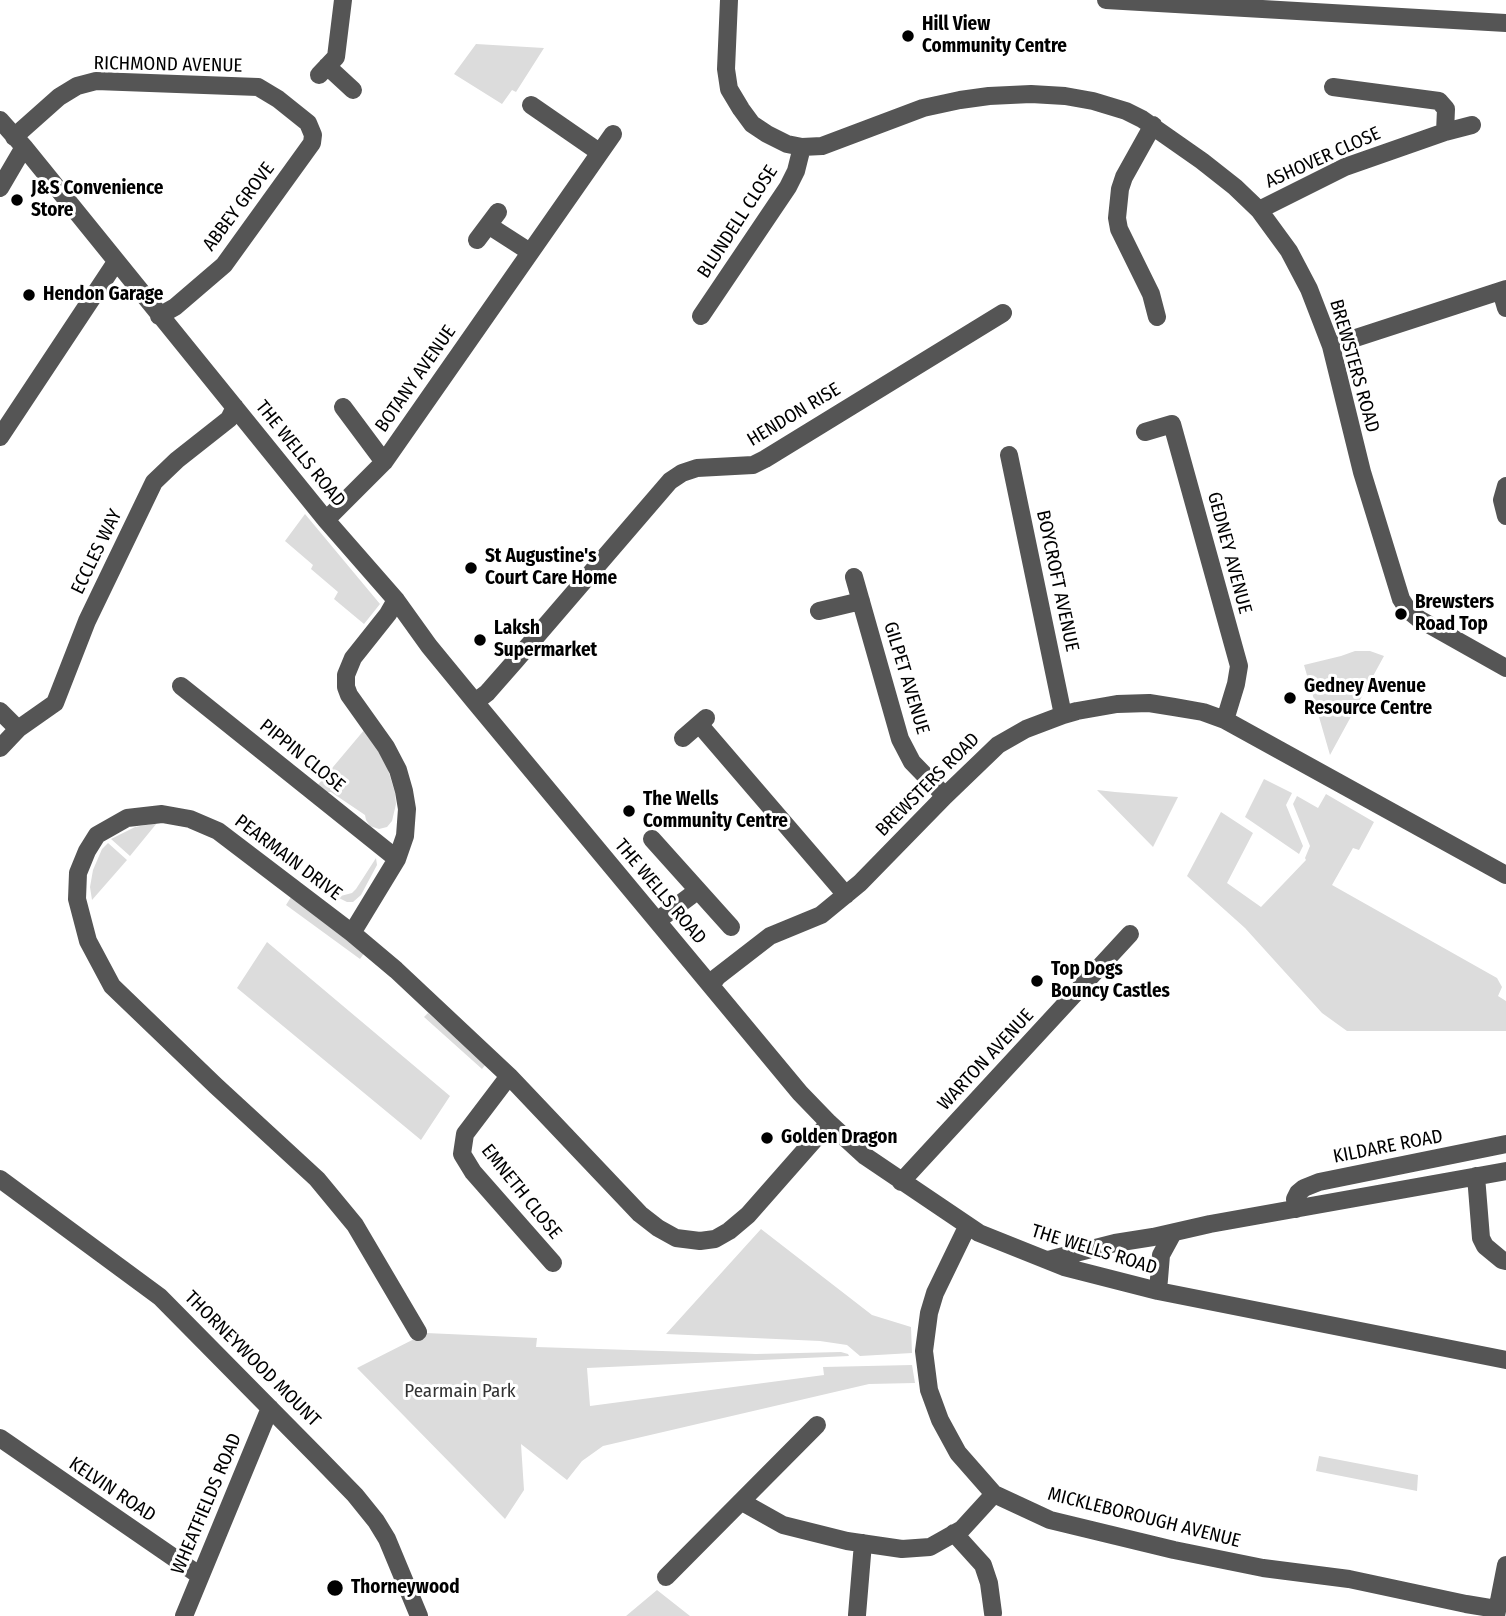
<!DOCTYPE html>
<html>
<head>
<meta charset="utf-8">
<style>
  body { margin:0 }
  canvas { display:block; background:#fff }
</style>
</head>
<body>
<canvas width="1506" height="1616"></canvas>
<script>
const c = document.querySelector('canvas').getContext('2d');
c.lineJoin = 'round';
function fillPath(path, color) {
  c.fillStyle = color;
  c.fill(path, 'evenodd');
}
function toPath(rows) {
  const path = new Path2D();
  for (const r of rows) {
    path.moveTo(r[0], r[1]);
    for (let i = 2; i < r.length; i += 2) path.lineTo(r[i], r[i + 1]);
  }
  return path;
}
function stroke(path, color, width, dash) {
  c.strokeStyle = color;
  c.lineWidth = width;
  c.lineCap = dash ? 'butt' : 'round';
  c.setLineDash(dash || []);
  c.stroke(path);
}
function label(font, color, halo, rows, align = 'center') {
  c.font = font + ' "Fira Sans Condensed",sans-serif';
  c.lineWidth = 6;
  c.setLineDash([]);
  c.textBaseline = 'middle';
  c.strokeStyle = halo;
  c.fillStyle = color;
  for (const [text, x, y, turn = 0] of rows) {
    c.save();
    c.translate(x, y);
    c.rotate((+turn || 0) * Math.PI / 180);
    c.textAlign = isNaN(turn) ? turn : align;
    if (halo) c.strokeText(text, 0, 0);
    c.fillText(text, 0, 0);
    c.restore();
  }
}
fillPath(toPath([
  [476,44,544,48,516,92,512,90,502,104,454,74],
  [305,514,380,604,364,624,334,599,338,592,311,569,313,565,285,541],
  [1355,651,1370,651,1384,656,1330,755,1304,665,1341,656],
  [365,729,386,763,395,793,396,804,392,821,387,827,379,829,370,826,366,820,365,815,331,792,324,792,317,786],
  [1264,779,1292,793,1286,805,1303,846,1299,854,1245,817],
  [1097,790,1115,792,1178,797,1153,847],
  [1326,794,1374,822,1359,850,1353,848,1332,885,1497,978,1502,987,1498,996,1506,1001,1506,1031,1347,1031,1322,1013,1245,928,1187,876,1221,812,1253,833,1227,883,1261,907,1306,860,1305,858,1310,846,1293,804,1297,796,1318,808],
  [157,823,130,856,111,839,135,827],
  [108,843,127,860,92,900,90,887,93,870,102,849],
  [376,858,377,865,361,895,353,902,347,902,337,897,352,893,356,889],
  [291,897,365,952,360,959,286,905],
  [267,942,450,1096,421,1140,237,988],
  [428,1013,486,1064,482,1069,424,1017],
  [761,1229,872,1315,911,1327,912,1353,860,1356,847,1345,820,1341,666,1334],
  [426,1333,537,1338,536,1347,756,1354,841,1352,848,1354,849,1356,587,1368,590,1406,824,1375,823,1367,912,1365,915,1383,869,1384,603,1446,582,1461,567,1480,521,1444,524,1490,505,1519,357,1368],
  [1319,1456,1418,1475,1417,1491,1316,1471],
  [657,1590,690,1616,626,1616]
]), '#dcdcdc');
stroke(toPath([
  [729,0,726,69,729,89,741,109,752,124,767,134,787,144,802,147,822,146,923,108,960,100,989,96,1031,94,1065,96,1093,101,1126,111,1142,119,1202,161,1235,187,1259,210,1289,251,1309,289,1331,346,1362,472,1401,599,1408,610,1419,619,1506,668],
  [1106,0,1506,23],
  [327,66,353,90],
  [319,75,336,57,343,0],
  [1333,87,1439,101,1446,109,1445,132],
  [531,105,599,152],
  [0,120,24,147,326,520,396,600,429,646,475,702,800,1093,829,1123,865,1156,979,1233,1064,1267,1158,1291,1506,1360],
  [1153,125,1124,177,1120,189,1117,218,1119,229,1151,294,1157,317],
  [14,137,59,97,77,86,96,81,258,87,278,99,308,123,313,135,312,143,224,265,175,307,159,316],
  [0,188,24,147],
  [1259,210,1345,167,1445,132,1472,125],
  [488,225,530,252],
  [477,240,498,212],
  [1501,291,1506,308],
  [701,316,788,187,796,171,802,147],
  [1331,346,1506,289],
  [343,407,384,462],
  [1145,432,1172,424,1239,666,1236,684,1225,720],
  [0,437,116,262],
  [1009,455,1063,715],
  [1506,486,1502,500,1506,516],
  [326,520,384,462,613,134],
  [854,577,900,739,912,762,945,796],
  [819,611,861,601],
  [181,686,397,859],
  [475,702,487,693,516,660,670,481,682,473,697,468,753,465,765,459,1003,313],
  [0,711,18,729],
  [699,724,846,895],
  [683,738,706,718],
  [0,748,18,729,55,703,87,621,154,482,177,460,229,419,235,407],
  [652,839,731,927],
  [657,921,697,891],
  [352,933,397,859,405,836,407,809,404,791,398,770,386,747,349,695,346,687,346,675,353,658,388,614,396,600],
  [711,985,717,977,770,936,821,915,860,883,945,796,998,745,1026,729,1063,715,1077,711,1117,704,1149,703,1174,707,1203,712,1225,720,1506,875],
  [509,1076,465,1134,462,1154,473,1172,553,1263],
  [1476,1176,1481,1238,1485,1246,1502,1260,1506,1261],
  [0,1179,160,1297,319,1458,355,1495,376,1521,387,1539,419,1616],
  [901,1182,1130,934],
  [1296,1209,1295,1199,1298,1193,1304,1188,1319,1182,1506,1144],
  [967,1227,935,1293,929,1313,924,1351,929,1390,940,1420,958,1453,994,1494,1050,1520,1174,1550,1263,1568,1349,1579,1466,1604,1496,1609],
  [1048,1260,1115,1243,1153,1237,1210,1224,1506,1171],
  [1158,1291,1161,1255,1173,1233],
  [418,1332,355,1225,317,1179,216,1086,112,986,88,941,77,899,78,873,87,851,97,835,127,818,162,814,190,819,218,831,352,933,396,970,509,1076,640,1214,658,1228,676,1238,700,1241,715,1239,729,1231,748,1215,829,1123],
  [0,1438,199,1575],
  [742,1502,783,1525,847,1541,902,1549,930,1547,962,1529,994,1494],
  [954,1533,983,1565,989,1583,993,1613],
  [666,1577,817,1425],
  [857,1615,863,1543],
  [184,1616,270,1408],
  [1496,1616,1506,1565]
]), '#555', 18);
for (const [x, y, r, color] of [
  [908,36,7,"#000"],
  [17,200,7,"#000"],
  [29,295,7,"#000"],
  [471,568,7,"#000"],
  [1401,614,7,"#000"],
  [480,640,7,"#000"],
  [1290,698,7,"#000"],
  [629,811,7,"#000"],
  [1037,981,7,"#000"],
  [767,1138,7,"#000"],
  [335,1588,9,"#000"]
]) {
  const dot = new Path2D();
  dot.arc(x, y, r, 0, 2 * Math.PI);
  c.fillStyle = color;
  c.fill(dot);
  stroke(dot, '#fff', 2.5);
}
label('bold 19px', '#000', '#fff', [
  ["Hill View",922,25],
  ["Community Centre",922,47],
  ["J&S Convenience",31,189],
  ["Store",31,211],
  ["Hendon Garage",43,295],
  ["St Augustine's",485,557],
  ["Court Care Home",485,579],
  ["Brewsters",1415,603],
  ["Road Top",1415,625],
  ["Laksh",494,629],
  ["Supermarket",494,651],
  ["Gedney Avenue",1304,687],
  ["Resource Centre",1304,709],
  ["The Wells",643,800],
  ["Community Centre",643,822],
  ["Top Dogs",1051,970],
  ["Bouncy Castles",1051,992],
  ["Golden Dragon",781,1138],
  ["Thorneywood",351,1588]
], 'left');
label('19px', '#000', '#fff', [
  ["RICHMOND AVENUE",168,65,1],
  ["ASHOVER CLOSE",1323,158,-24],
  ["ABBEY GROVE",239,207,-53],
  ["BLUNDELL CLOSE",738,222,-57],
  ["BREWSTERS ROAD",1354,366,74],
  ["BOTANY AVENUE",416,379,-55],
  ["HENDON RISE",794,415,-31],
  ["THE WELLS ROAD",300,454,51],
  ["ECCLES WAY",97,552,-64],
  ["GEDNEY AVENUE",1229,553,75],
  ["BOYCROFT AVENUE",1057,581,78],
  ["GILPET AVENUE",906,678,73],
  ["PIPPIN CLOSE",302,756,39],
  ["BREWSTERS ROAD",928,785,-45],
  ["PEARMAIN DRIVE",288,858,37],
  ["THE WELLS ROAD",660,892,50],
  ["WARTON AVENUE",986,1060,-47],
  ["KILDARE ROAD",1388,1147,-11],
  ["EMNETH CLOSE",521,1192,51],
  ["THE WELLS ROAD",1094,1250,17],
  ["THORNEYWOOD MOUNT",252,1359,45],
  ["KELVIN ROAD",112,1490,34],
  ["WHEATFIELDS ROAD",207,1504,-67],
  ["MICKLEBOROUGH AVENUE",1144,1518,14]
]);
label('19px', '#333', '#fff', [
  ["Pearmain Park",460,1392]
]);
</script>
</body>
</html>
